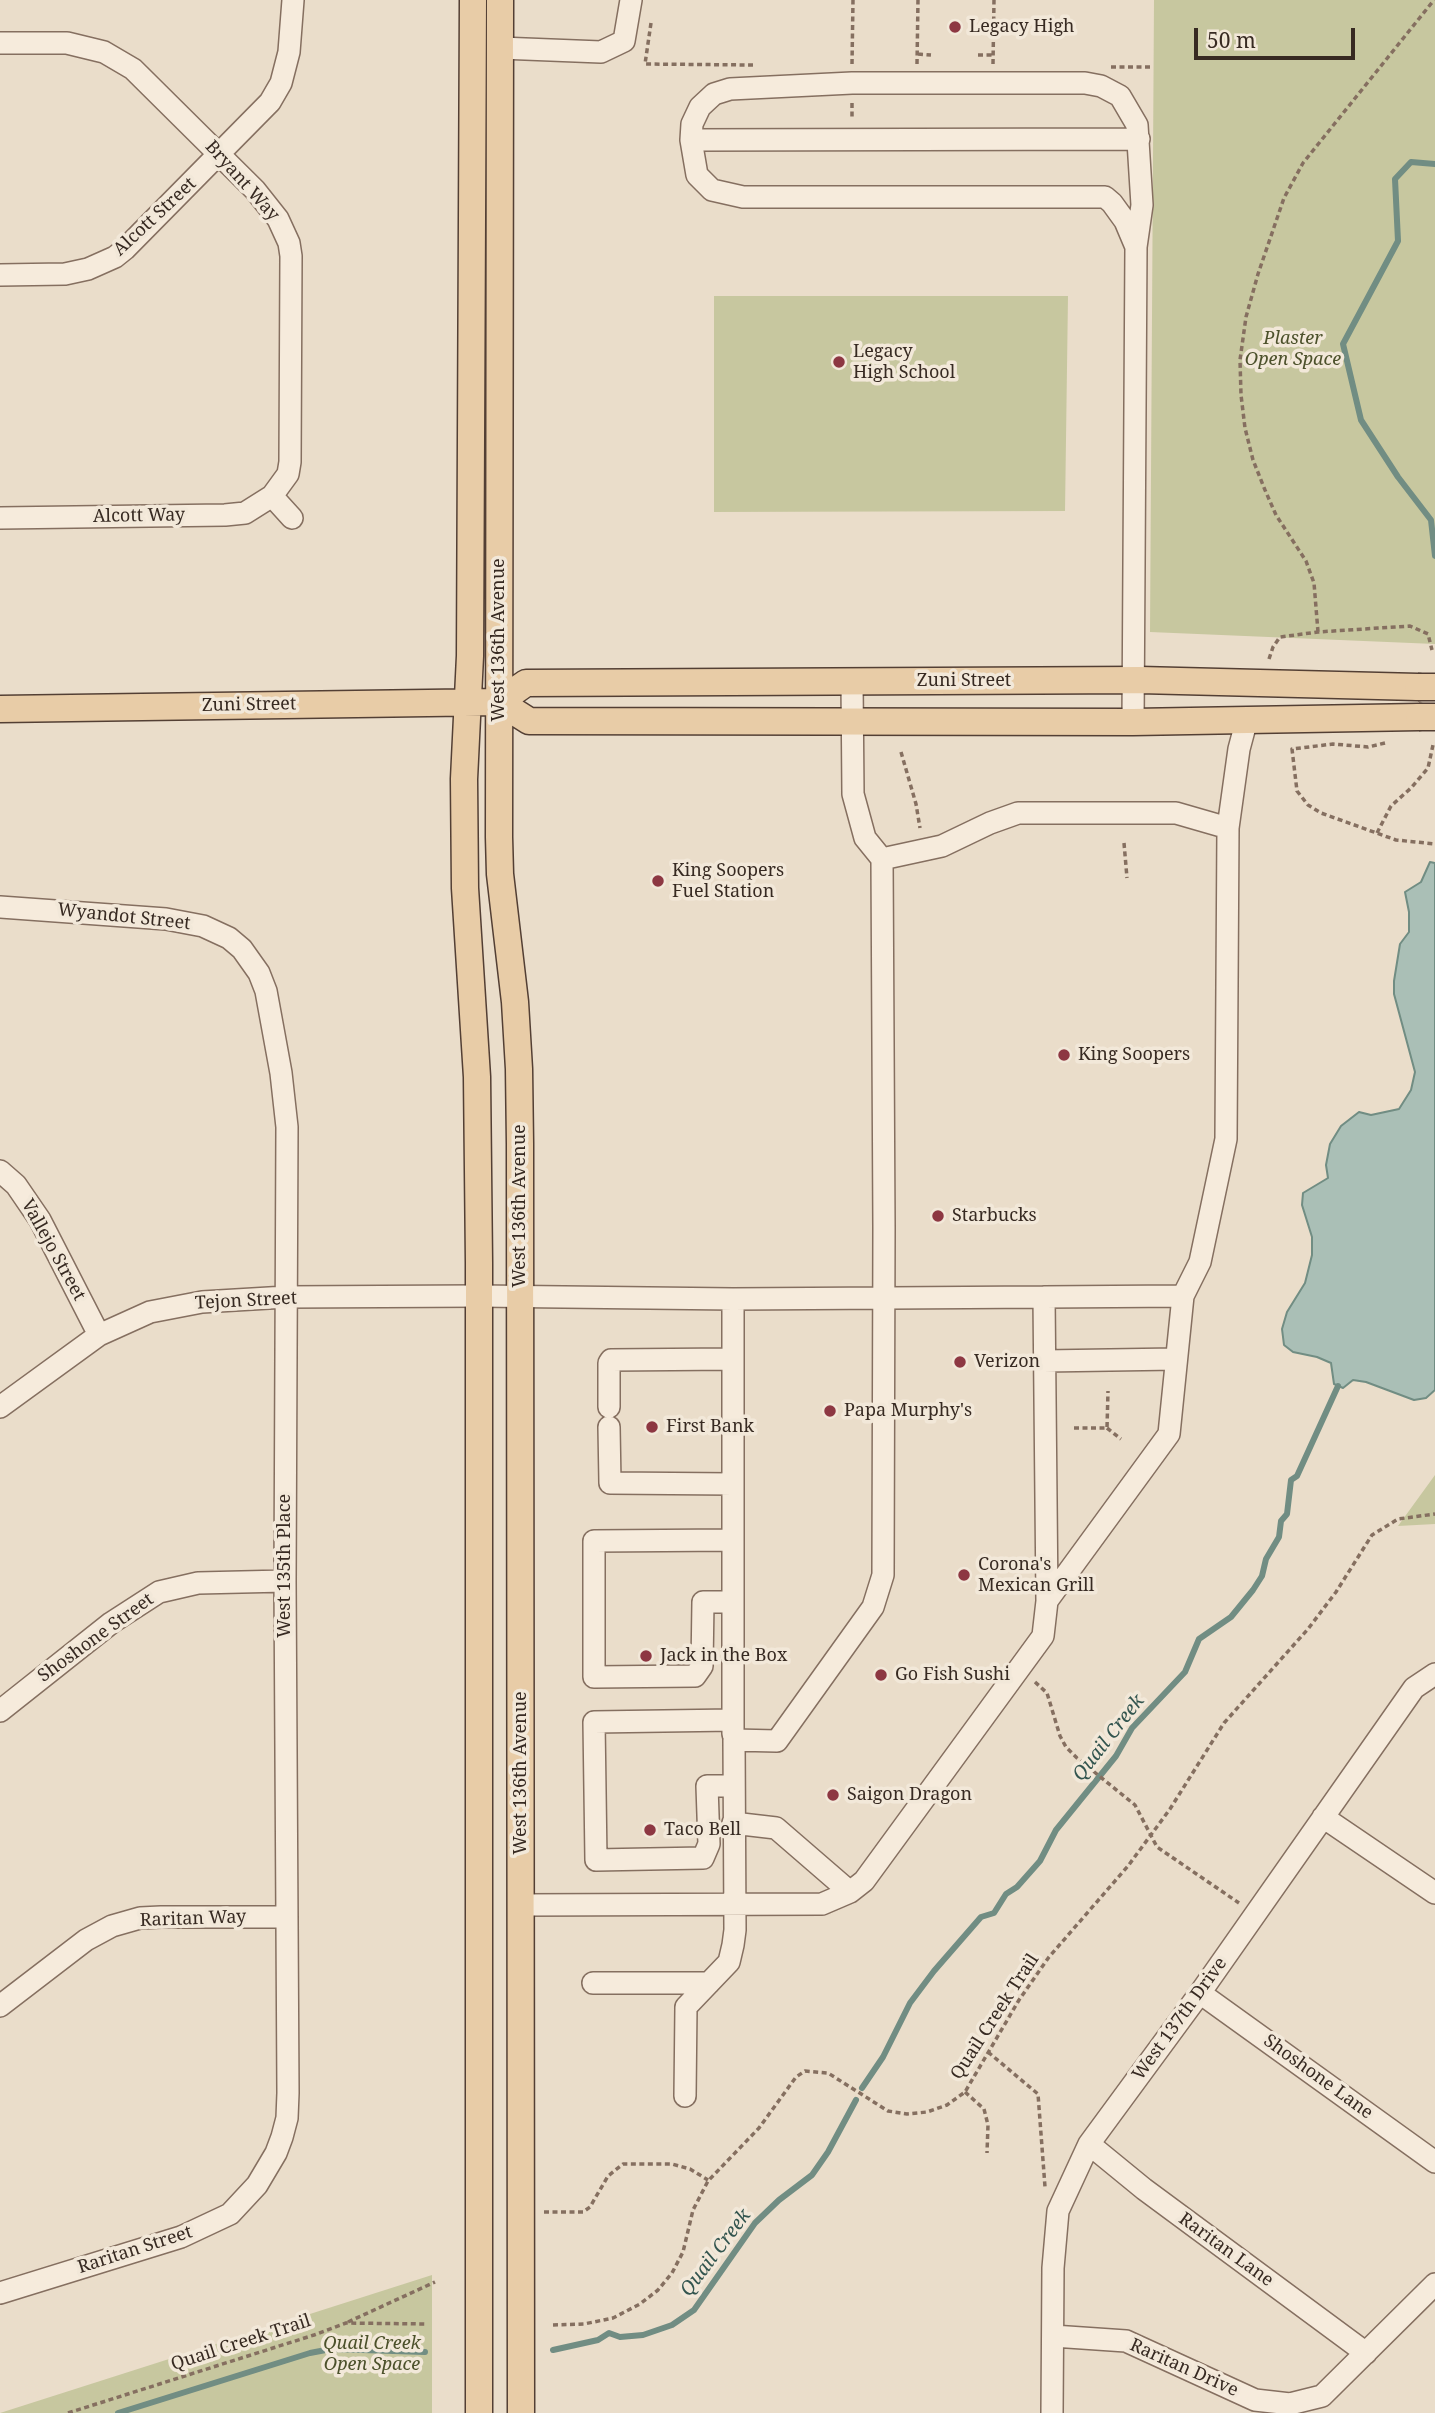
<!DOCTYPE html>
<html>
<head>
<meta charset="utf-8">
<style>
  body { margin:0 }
  #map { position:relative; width:1435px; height:2413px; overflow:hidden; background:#eaddca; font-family:"Noto Serif",serif }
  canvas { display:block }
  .scale { position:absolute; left:1194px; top:28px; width:161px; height:32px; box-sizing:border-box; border:4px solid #372a22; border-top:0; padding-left:9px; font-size:21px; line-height:24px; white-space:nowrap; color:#372a22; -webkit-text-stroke:5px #f2e8d9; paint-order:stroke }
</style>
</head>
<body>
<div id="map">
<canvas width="1435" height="2413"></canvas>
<div class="scale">50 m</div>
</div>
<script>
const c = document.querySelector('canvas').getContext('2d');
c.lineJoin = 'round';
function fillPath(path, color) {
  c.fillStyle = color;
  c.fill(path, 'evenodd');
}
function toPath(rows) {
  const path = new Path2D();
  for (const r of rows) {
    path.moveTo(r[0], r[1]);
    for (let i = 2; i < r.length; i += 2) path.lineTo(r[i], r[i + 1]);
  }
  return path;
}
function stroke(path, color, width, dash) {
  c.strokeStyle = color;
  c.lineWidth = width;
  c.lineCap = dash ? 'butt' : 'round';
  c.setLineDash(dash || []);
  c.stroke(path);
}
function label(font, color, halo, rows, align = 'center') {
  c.font = font + ' "Noto Serif",serif';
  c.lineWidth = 7;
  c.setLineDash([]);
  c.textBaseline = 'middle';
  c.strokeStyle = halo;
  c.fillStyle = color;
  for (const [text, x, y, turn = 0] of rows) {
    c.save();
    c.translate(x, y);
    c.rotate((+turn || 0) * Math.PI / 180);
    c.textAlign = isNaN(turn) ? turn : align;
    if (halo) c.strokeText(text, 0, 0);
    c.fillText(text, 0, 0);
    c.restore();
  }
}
fillPath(toPath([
  [1154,0,1435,0,1435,644,1150,632],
  [714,296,1068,296,1065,511,714,512],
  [1435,1475,1435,1524,1398,1526],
  [432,2275,432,2413,0,2413]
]), '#c7c79f');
const water = toPath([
  [1430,862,1435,863,1435,1390,1426,1398,1414,1400,1366,1382,1353,1380,1343,1388,1334,1384,1331,1363,1317,1357,1293,1352,1284,1345,1282,1329,1287,1312,1305,1283,1312,1255,1312,1237,1302,1205,1303,1193,1328,1178,1326,1165,1330,1144,1341,1126,1359,1112,1371,1115,1399,1109,1411,1090,1415,1072,1394,994,1394,981,1400,944,1409,932,1409,912,1405,892,1421,882,1430,862]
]);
fillPath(water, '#aabfb6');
stroke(water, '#718d83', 2);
stroke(toPath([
  [1435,164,1411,162,1395,179,1398,241,1343,344,1361,420,1398,477,1431,520,1435,556],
  [862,2088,883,2057,910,2003,934,1971,981,1917,994,1913,1006,1894,1017,1887,1040,1861,1056,1830,1116,1756,1132,1728,1185,1672,1199,1639,1231,1617,1253,1590,1262,1576,1266,1559,1279,1537,1281,1521,1287,1514,1291,1480,1297,1476,1338,1386],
  [553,2350,598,2340,609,2333,620,2337,643,2335,672,2325,694,2310,755,2223,779,2200,812,2175,828,2152,856,2100],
  [118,2413,310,2353,331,2349,425,2352]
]), '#718d83', 6);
const minor = toPath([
  [0,43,67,43,104,52,133,69,255,190,278,219,289,243,291,256,290,462,288,474,272,496,245,513,225,515,0,518],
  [500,48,601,52,624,41,631,0],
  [691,140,1139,139],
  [0,275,65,274,88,269,115,257,125,249,270,102,281,83,289,52,293,0],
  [272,496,292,518],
  [1133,722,1136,247,1142,205,1137,125,1120,96,1101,86,1085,83,852,83,730,89,714,94,700,107,692,124,691,140,697,175,712,190,743,197,1105,197,1112,203,1125,221,1136,247],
  [882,859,942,846,990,823,1018,813,1176,813,1228,828,1239,749,1247,719],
  [0,907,166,919,203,926,229,938,242,949,259,973,266,991,281,1073,287,1127,285,1581,288,2093,287,2118,282,2137,276,2153,257,2185,230,2214,181,2237,0,2293],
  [0,1171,16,1185,40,1220,99,1335],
  [1183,1296,1200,1262,1226,1139,1228,828],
  [1044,1297,1183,1296,1169,1434,1047,1601],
  [733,1299,733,1734],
  [1044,1361,1176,1359],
  [0,1407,99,1335,150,1312,202,1302,286,1297,479,1296,733,1299,1044,1297,1047,1601,1043,1636,864,1881,850,1892,822,1904,521,1905],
  [609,1407,609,1363,611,1360,732,1359],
  [609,1427,610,1483,733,1484],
  [733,1540,594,1541,594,1677,695,1676,702,1666,703,1602,733,1602],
  [0,1711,111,1623,159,1592,198,1583,285,1581],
  [733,1786,707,1786,709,1844,703,1858,596,1860,594,1722,733,1720],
  [1323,1817,1435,1893],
  [733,1823,776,1828,850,1892],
  [593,1983,709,1983],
  [1200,1993,1435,2162],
  [0,2006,86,1940,112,1926,140,1918,161,1917,287,1917],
  [685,2096,686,2007,729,1962,733,1945,735,1930,734,1740,777,1741,873,1607,883,1575,884,1228,882,859,865,838,853,794,852,682],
  [1089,2144,1144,2189,1366,2353],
  [1053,2336,1126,2341,1255,2400,1290,2404,1322,2396,1435,2284],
  [1052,2413,1053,2268,1058,2211,1089,2144,1200,1993,1414,1688,1435,1674]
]);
const major = toPath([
  [473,0,470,656,464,779,465,888,477,1077,479,1263,479,2413],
  [500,0,499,837,500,874,515,1002,519,1069,520,1144,521,2413],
  [499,702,526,683,1140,680,1418,687],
  [0,709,499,702,529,721,1133,722,1419,717]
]);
stroke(minor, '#856f60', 24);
stroke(major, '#533f34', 29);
stroke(toPath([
  [651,23,645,64,753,65],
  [918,54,931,55],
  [978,55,993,55],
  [852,64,853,0],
  [917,64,918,0],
  [993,64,994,0],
  [1111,67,1153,67],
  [852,103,852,120],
  [1318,632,1314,583,1306,561,1276,515,1265,490,1253,460,1245,428,1241,395,1240,360,1246,317,1258,274,1284,198,1303,163,1434,0],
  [1269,659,1273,647,1280,637,1318,632,1410,626,1428,634,1432,650],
  [1385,743,1368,747,1333,744,1292,749,1297,791,1308,805,1321,813,1396,840,1435,844],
  [901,752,916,804,920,828],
  [1377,833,1391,806,1411,788,1428,768,1433,745],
  [1124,843,1127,878],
  [1074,1428,1107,1428,1108,1391],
  [1107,1428,1121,1439],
  [1035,1682,1047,1693,1060,1736,1066,1747,1077,1758,1135,1805,1157,1847,1239,1903],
  [988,2052,1038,2094,1045,2187],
  [965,2092,984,2109,988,2125,987,2153],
  [544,2212,583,2212,590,2207,608,2176,623,2164,672,2164,690,2169,708,2180],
  [348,2322,435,2282],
  [553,2325,584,2324,613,2318,640,2304,658,2290,672,2273,683,2252,693,2210,708,2181,759,2128,796,2077,805,2071,828,2073,888,2111,907,2114,927,2112,947,2105,965,2092,1019,2000,1049,1957,1128,1866,1170,1809,1224,1723,1308,1629,1336,1592,1372,1535,1398,1519,1435,1514],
  [68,2413,314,2335,346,2323,426,2324]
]), '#856f60', 3.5, [5, 3.5]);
stroke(minor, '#f6ebdc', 21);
stroke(major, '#e8cca7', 26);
const majorBridge = toPath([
  [1418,687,1435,687],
  [1419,717,1435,717]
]);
stroke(majorBridge, '#533f34', 29, []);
stroke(majorBridge, '#e8cca7', 26);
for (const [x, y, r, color] of [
  [955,27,7,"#8d3742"],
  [839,362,7,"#8d3742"],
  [658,881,7,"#8d3742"],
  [1064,1055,7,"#8d3742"],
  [938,1216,7,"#8d3742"],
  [960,1362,7,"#8d3742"],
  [830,1411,7,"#8d3742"],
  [652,1427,7,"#8d3742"],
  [964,1575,7,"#8d3742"],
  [646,1656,7,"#8d3742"],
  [881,1675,7,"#8d3742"],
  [833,1795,7,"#8d3742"],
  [650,1830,7,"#8d3742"]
]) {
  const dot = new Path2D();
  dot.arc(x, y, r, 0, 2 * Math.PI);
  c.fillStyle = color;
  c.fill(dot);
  stroke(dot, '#f2e8d9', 2.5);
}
label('18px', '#372a22', '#f2e8d9', [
  ["Legacy High",969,27],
  ["Legacy",853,352],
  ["High School",853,373],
  ["King Soopers",672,871],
  ["Fuel Station",672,892],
  ["King Soopers",1078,1055],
  ["Starbucks",952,1216],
  ["Verizon",974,1362],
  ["Papa Murphy's",844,1411],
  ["First Bank",666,1427],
  ["Corona's",978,1565],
  ["Mexican Grill",978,1586],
  ["Jack in the Box",660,1656],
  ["Go Fish Sushi",895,1675],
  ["Saigon Dragon",847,1795],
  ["Taco Bell",664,1830]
], 'left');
label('18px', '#372a22', '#f2e8d9', [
  ["Bryant Way",242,181,48],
  ["Alcott Street",155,217,-43],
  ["Alcott Way",139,516,-1],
  ["West 136th Avenue",499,640,-90],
  ["Zuni Street",964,681],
  ["Zuni Street",249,705,-1],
  ["Wyandot Street",124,917,6],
  ["West 136th Avenue",520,1206,-90],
  ["Vallejo Street",53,1250,61],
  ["Tejon Street",246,1301,-3],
  ["West 135th Place",285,1566,-90],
  ["Shoshone Street",96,1638,-36],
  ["West 136th Avenue",521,1773,-90],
  ["Raritan Way",193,1919,-2],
  ["Quail Creek Trail",995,2017,-57],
  ["West 137th Drive",1180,2019,-54],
  ["Shoshone Lane",1318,2077,36],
  ["Raritan Street",135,2250,-18],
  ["Raritan Lane",1226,2250,36],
  ["Quail Creek Trail",241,2343,-18],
  ["Raritan Drive",1184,2368,24]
]);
label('italic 18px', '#4c512b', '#f2e8d9', [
  ["Plaster",1293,339],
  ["Open Space",1293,360],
  ["Quail Creek",372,2344],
  ["Open Space",372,2365]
]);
label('italic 19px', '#33554f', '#f2e8d9', [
  ["Quail Creek",1109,1738,-52],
  ["Quail Creek",716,2253,-53]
]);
</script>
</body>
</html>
